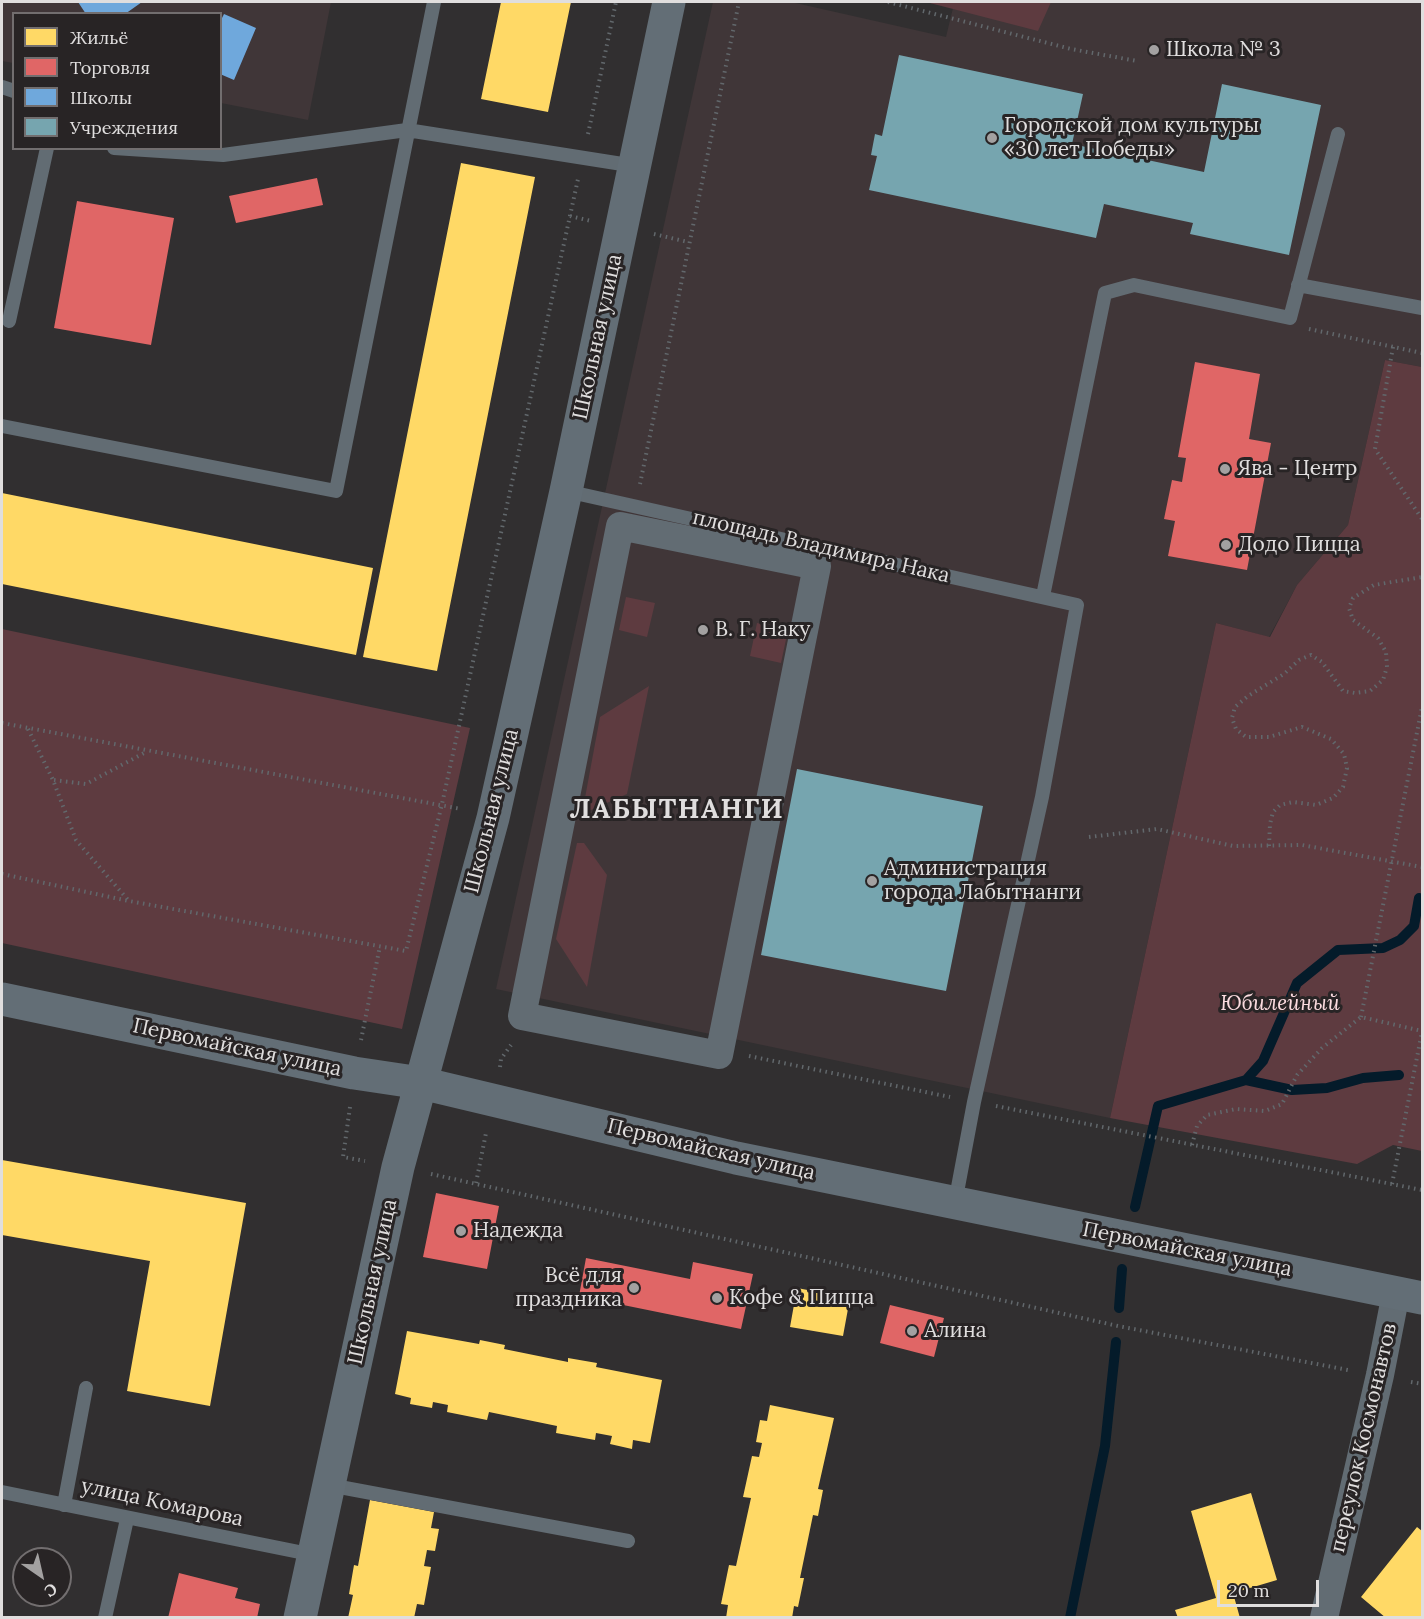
<!DOCTYPE html>
<html>
<head>
<meta charset="utf-8">
<style>
  body { margin:0 }
  #map { position:relative; width:1424px; height:1619px; overflow:hidden; background:#312f30; font-family:Lora,serif }
  canvas { display:block }
  .frame { position:absolute; inset:0; border:3px solid #e0dede; pointer-events:none }
  .legend { position:absolute; left:12px; top:12px; width:210px; height:138px; box-sizing:border-box; background:#282425; border:2px solid #726e6f; margin:0; padding:8px 10px; list-style:none; font-size:18px; color:#e0dede }
  .legend li { display:flex; align-items:center; gap:12px; height:30px }
  .legend b { width:30px; border:2px solid #726e6f }
  .north { position:absolute; left:12px; top:1547px; width:60px; height:60px; box-sizing:border-box; background:#282425; border:2px solid #726e6f; border-radius:50%; rotate:146deg; font-size:16px; font-weight:700; line-height:24px; text-align:center; color:#e0dede }
  .north::after { content:''; display:block; margin:auto; width:21px; height:27px; background:#a3a1a1; clip-path:polygon(50% 0,100% 100%,50% 72%,0 100%) }
  .scale { position:absolute; left:1217px; top:1580px; width:102px; height:27px; box-sizing:border-box; border:3px solid #e0dede; border-top:0; padding-left:8px; font-size:18px; line-height:21px; white-space:nowrap; color:#e0dede; -webkit-text-stroke:4px #282425; paint-order:stroke }
</style>
</head>
<body>
<div id="map">
<canvas width="1424" height="1619"></canvas>
<div class="frame"></div>
<ul class="legend">
<li><b style="height:16px;background:#ffd966"></b>Жильё</li>
<li><b style="height:16px;background:#e06666"></b>Торговля</li>
<li><b style="height:16px;background:#6fa8dc"></b>Школы</li>
<li><b style="height:16px;background:#76a5af"></b>Учреждения</li>
</ul>
<div class="north">С</div>
<div class="scale">20 m</div>
</div>
<script>
const c = document.querySelector('canvas').getContext('2d');
c.lineJoin = 'round';
function fillPath(path, color) {
  c.fillStyle = color;
  c.fill(path, 'evenodd');
}
function toPath(rows) {
  const path = new Path2D();
  for (const r of rows) {
    path.moveTo(r[0], r[1]);
    for (let i = 2; i < r.length; i += 2) path.lineTo(r[i], r[i + 1]);
  }
  return path;
}
function stroke(path, color, width, dash) {
  c.strokeStyle = color;
  c.lineWidth = width;
  c.lineCap = dash ? 'butt' : 'round';
  c.setLineDash(dash || []);
  c.stroke(path);
}
function label(font, color, halo, rows, align = 'center') {
  c.font = font + ' Lora,serif';
  c.lineWidth = 6;
  c.setLineDash([]);
  c.textBaseline = 'middle';
  c.strokeStyle = halo;
  c.fillStyle = color;
  for (const [text, x, y, turn = 0] of rows) {
    c.save();
    c.translate(x, y);
    c.rotate((+turn || 0) * Math.PI / 180);
    c.textAlign = isNaN(turn) ? turn : align;
    if (halo) c.strokeText(text, 0, 0);
    c.fillText(text, 0, 0);
    c.restore();
  }
}
fillPath(toPath([
  [2,2,331,2,308,120,221,103,220,14,14,14,13,63,2,61],
  [713,2,791,2,946,37,953,8,926,2,1422,2,1422,367,1385,360,1348,525,1297,585,1269,637,1216,623,1110,1118,496,989]
]), '#403638');
fillPath(toPath([
  [926,2,1051,2,1038,31],
  [1385,360,1422,367,1422,1151,1393,1145,1357,1164,1110,1118,1216,623,1270,637,1297,585,1348,525],
  [626,597,655,603,647,637,619,630],
  [757,623,788,630,781,663,750,656],
  [2,629,470,728,402,1029,2,943],
  [649,686,627,794,582,814,600,717],
  [577,843,584,843,607,875,587,987,556,939]
]), '#5e3b40');
fillPath(toPath([
  [501,2,571,2,548,112,481,99],
  [461,163,535,177,437,671,363,657],
  [2,493,373,568,356,655,2,584],
  [2,1160,246,1203,210,1406,127,1391,150,1261,2,1235],
  [797,1288,850,1298,843,1336,790,1327],
  [407,1331,479,1344,480,1340,505,1345,504,1349,568,1362,568,1358,597,1363,596,1367,662,1380,650,1443,633,1440,632,1449,610,1444,612,1436,596,1433,595,1440,556,1433,557,1426,489,1412,487,1420,447,1412,448,1405,433,1402,432,1408,410,1404,411,1398,395,1394],
  [770,1405,834,1418,818,1489,823,1490,818,1516,813,1515,800,1578,804,1578,798,1607,794,1606,792,1618,726,1618,728,1605,721,1604,729,1565,736,1566,751,1498,743,1497,752,1456,759,1457,762,1443,756,1442,760,1420,767,1421],
  [1251,1493,1277,1580,1233,1593,1240,1618,1178,1618,1175,1610,1216,1598,1191,1511],
  [370,1500,434,1512,431,1528,439,1529,435,1551,427,1550,424,1566,431,1567,424,1605,417,1604,414,1618,348,1618,353,1595,349,1594,354,1565,358,1566],
  [1417,1527,1422,1531,1422,1618,1386,1618,1361,1597]
]), '#ffd966');
fillPath(toPath([
  [317,178,323,205,236,223,229,196],
  [77,201,174,218,151,345,54,328],
  [1195,362,1260,374,1249,439,1271,443,1247,570,1168,556,1175,521,1164,519,1172,480,1182,482,1186,458,1178,457],
  [436,1193,499,1206,487,1269,423,1257],
  [586,1258,690,1279,693,1262,753,1274,741,1329,579,1296],
  [890,1305,944,1318,934,1357,880,1343],
  [179,1573,238,1588,235,1598,260,1604,257,1618,168,1618]
]), '#e06666');
fillPath(toPath([
  [78,2,142,2,125,14,86,14],
  [224,14,256,28,234,80,220,74,220,22]
]), '#6fa8dc');
fillPath(toPath([
  [899,55,1083,94,1072,144,1204,172,1222,84,1321,105,1289,255,1190,234,1193,223,1104,204,1096,238,869,190,877,156,871,155,875,134,882,136],
  [797,769,983,806,946,991,761,955]
]), '#76a5af');
stroke(toPath([
  [1246,1080,1263,1061,1297,983,1338,950,1383,948,1400,940,1414,926,1419,898],
  [1135,1207,1158,1106,1246,1080,1292,1090,1327,1088,1363,1078,1399,1075],
  [1119,1308,1122,1269],
  [1070,1618,1105,1446,1116,1342]
]), '#041b2a', 10);
stroke(toPath([
  [888,2,1071,49,1137,61],
  [588,134,616,2],
  [570,216,591,221],
  [654,234,688,242],
  [1309,329,1422,353],
  [1393,347,1375,449,1422,519],
  [640,484,739,2],
  [2,723,461,809],
  [28,729,53,780,76,840,129,901],
  [54,780,86,784,146,752],
  [1089,837,1157,829,1233,846,1302,845,1422,867],
  [1269,846,1270,824,1273,812,1280,805,1293,802,1316,805,1333,798,1343,787,1347,768,1344,754,1331,739,1302,727,1269,737,1246,737,1236,729,1232,718,1235,707,1248,696,1284,674,1299,660,1311,655,1322,662,1343,691,1355,693,1370,691,1383,680,1387,667,1386,652,1378,638,1353,620,1349,608,1353,598,1374,585,1422,577],
  [2,874,129,901,406,951,442,804,578,179],
  [1361,1017,1422,707],
  [361,1040,380,946],
  [749,1056,950,1097],
  [500,1067,501,1059,511,1045],
  [996,1106,1422,1190],
  [350,1107,343,1157,365,1161],
  [1192,1145,1197,1126,1207,1115,1236,1109,1265,1111,1282,1104,1297,1075,1322,1048,1361,1017,1422,1031],
  [431,1174,1118,1326,1348,1370],
  [476,1183,486,1133],
  [1392,1184,1422,1032],
  [1411,1382,1422,1384]
]), '#62686c', 4, [1.5, 4.5]);
stroke(toPath([
  [2,87,14,91],
  [114,148,223,155,407,130,635,166],
  [1298,285,1422,308],
  [9,321,47,148],
  [2,426,336,491,434,2],
  [566,491,1077,605,1042,797,974,1102,955,1203],
  [1043,596,1105,293,1134,285,1290,318,1338,134],
  [329,1485,628,1541],
  [2,1492,314,1555],
  [64,1505,86,1388],
  [105,1618,127,1519]
]), '#626c73', 14);
stroke(toPath([
  [620,526,817,566,719,1055,522,1016,620,526],
  [1324,1618,1380,1375,1396,1293]
]), '#626c73', 28);
stroke(toPath([
  [2,999,354,1073,421,1083,736,1158,1422,1298],
  [300,1618,398,1167,493,818,566,491,669,2]
]), '#636e76', 33);
for (const [x, y, r, color] of [
  [1154,50,6,"#a3a1a1"],
  [992,138,6,"#a3a1a1"],
  [1225,469,6,"#a3a1a1"],
  [1226,545,6,"#a3a1a1"],
  [703,630,6,"#a3a1a1"],
  [872,881,6,"#a3a1a1"],
  [461,1231,6,"#a3a1a1"],
  [634,1288,6,"#a3a1a1"],
  [717,1298,6,"#a3a1a1"],
  [912,1331,6,"#a3a1a1"]
]) {
  const dot = new Path2D();
  dot.arc(x, y, r, 0, 2 * Math.PI);
  c.fillStyle = color;
  c.fill(dot);
  stroke(dot, '#282425', 2);
}
label('21px', '#e0dede', '#282425', [
  ["Школа № 3",1166,50],
  ["Городской дом культуры",1004,126],
  ["«30 лет Победы»",1004,150],
  ["Ява - Центр",1237,469],
  ["Додо Пицца",1238,545],
  ["В. Г. Наку",715,630],
  ["Администрация",884,869],
  ["города Лабытнанги",884,893],
  ["Надежда",473,1231],
  ["Всё для",622,1276,"right"],
  ["праздника",622,1300,"right"],
  ["Кофе & Пицца",729,1298],
  ["Алина",924,1331]
], 'left');
label('21px', '#e0dede', '#282425', [
  ["Школьная улица",598,337,-78],
  ["площадь Владимира Нака",821,547,13],
  ["Школьная улица",492,811,-76],
  ["Первомайская улица",237,1048,12],
  ["Первомайская улица",711,1150,13],
  ["Первомайская улица",1187,1250,11],
  ["Школьная улица",373,1282,-78],
  ["переулок Космонавтов",1364,1438,-77],
  ["улица Комарова",162,1503,12]
]);
label('italic 21px', '#fbdbdf', '#282425', [
  ["Юбилейный",1280,1004]
]);
c.letterSpacing = '1.5px';
label('bold 27px', '#e0dede', '#282425', [
  ["ЛАБЫТНАНГИ",677,810]
]);
c.letterSpacing = '0px';
</script>
</body>
</html>
